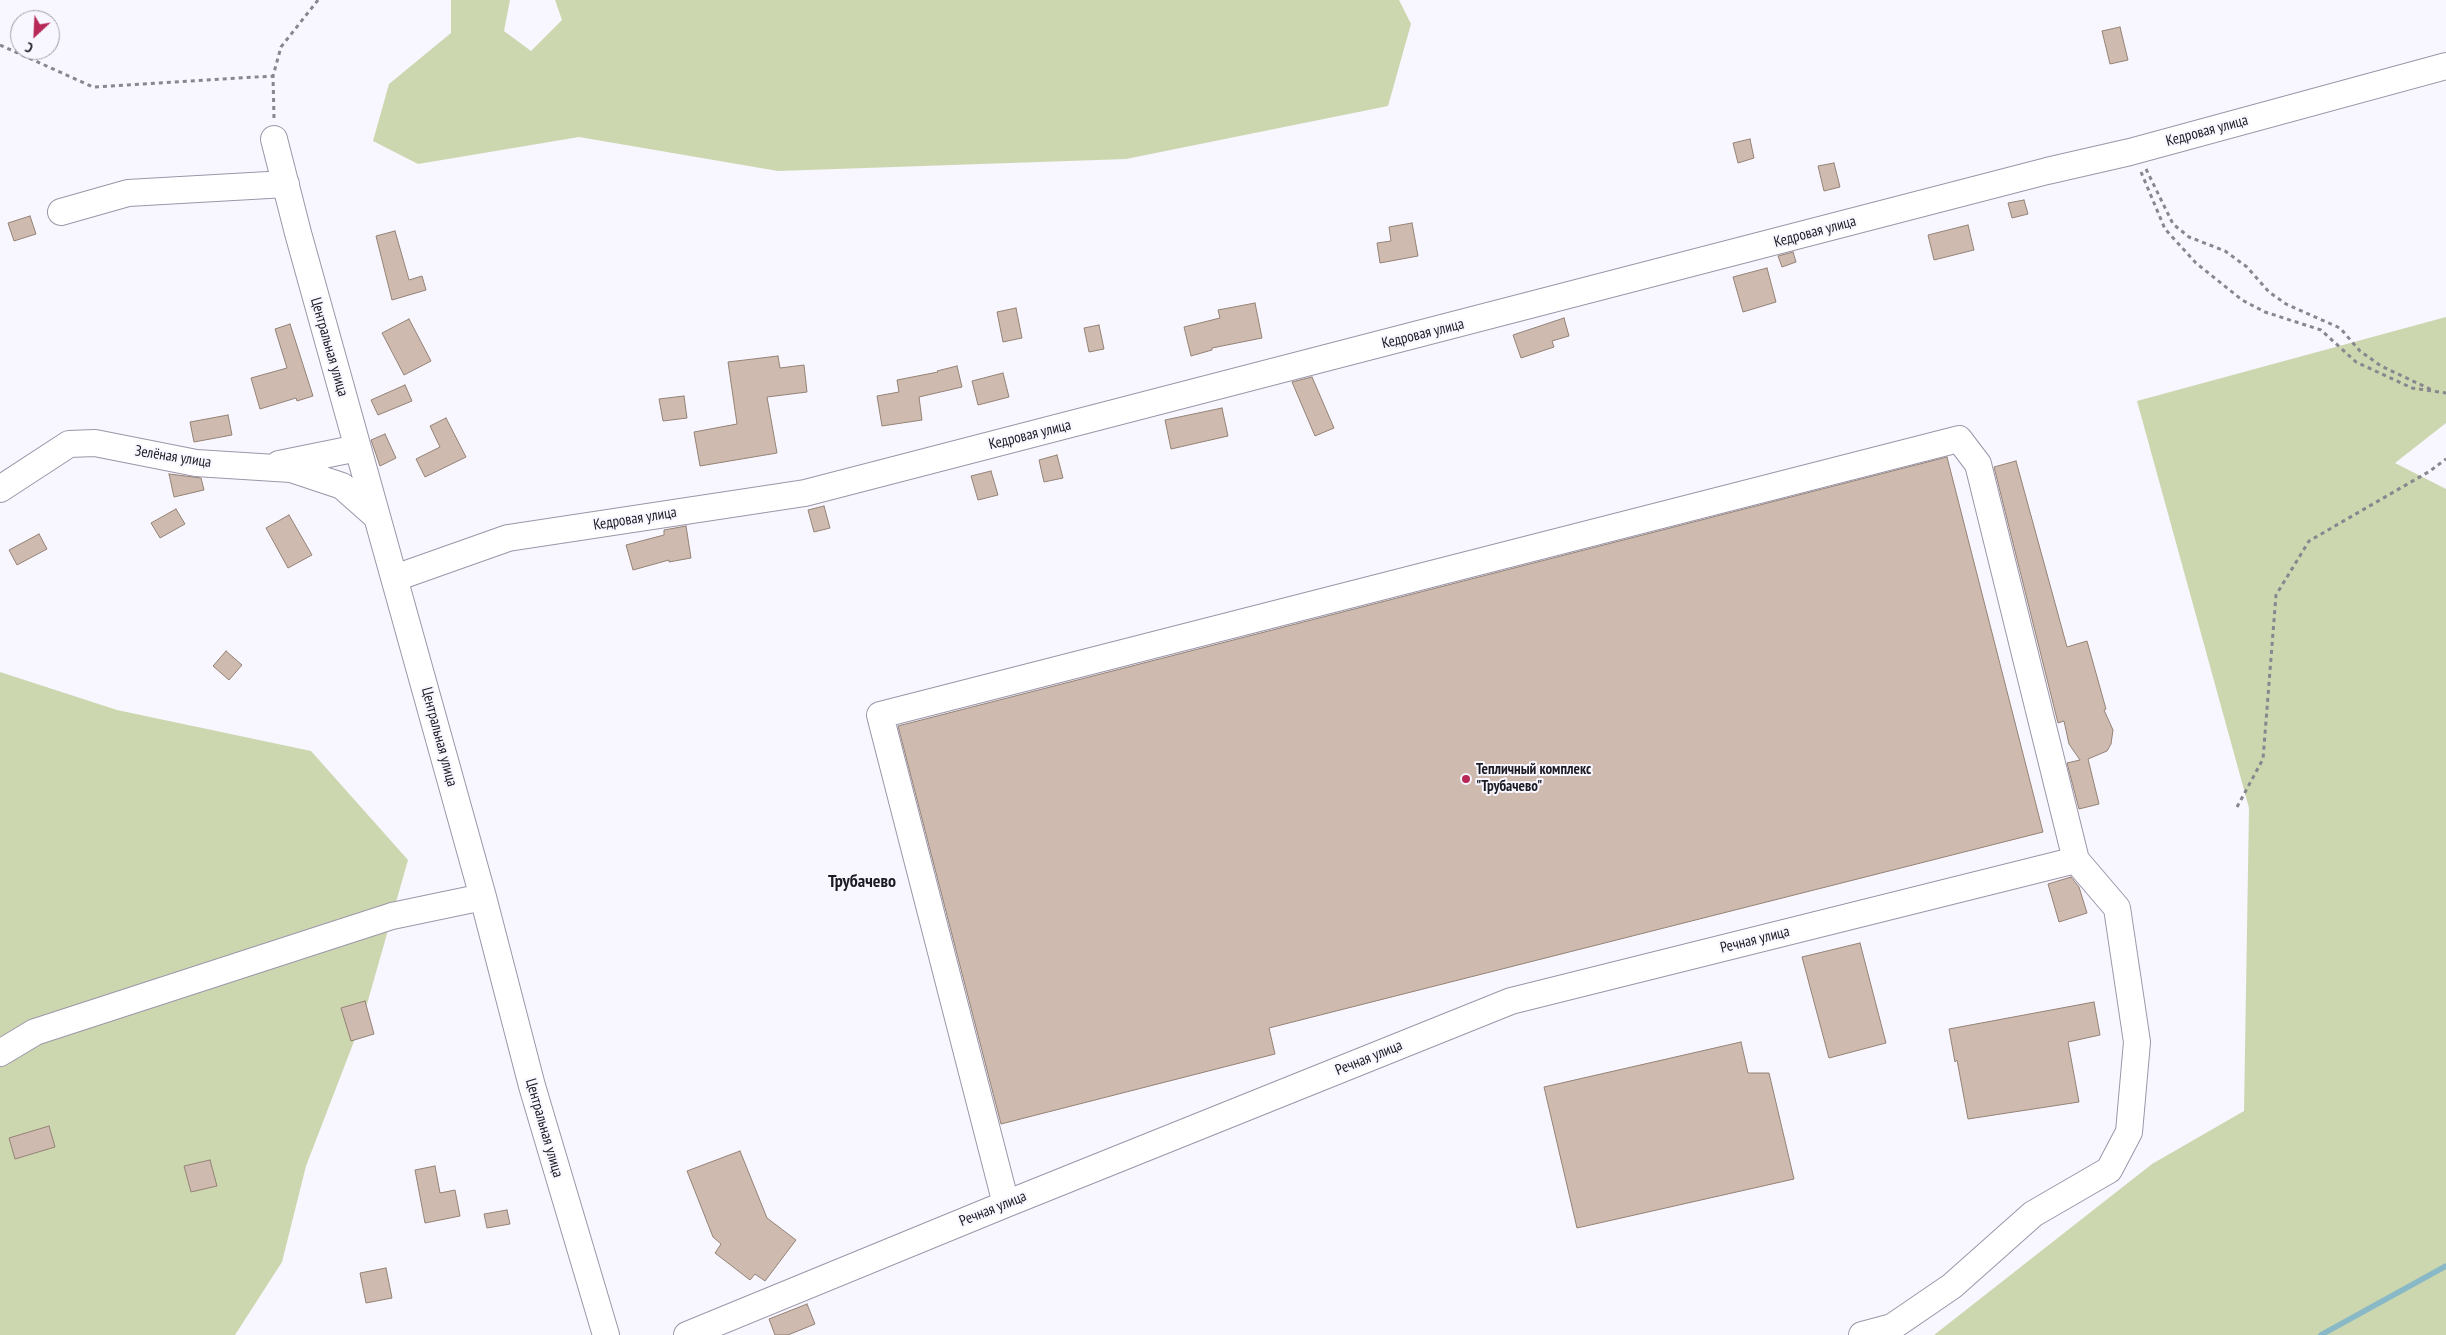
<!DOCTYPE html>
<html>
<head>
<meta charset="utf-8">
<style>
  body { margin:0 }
  #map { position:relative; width:2446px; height:1335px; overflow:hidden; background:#f8f6ff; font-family:"PT Sans Narrow",sans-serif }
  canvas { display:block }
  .north { position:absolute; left:10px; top:10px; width:50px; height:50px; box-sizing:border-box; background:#f8f6ff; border:1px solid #a09ea7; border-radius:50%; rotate:205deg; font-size:14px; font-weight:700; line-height:20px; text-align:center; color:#1c1a22 }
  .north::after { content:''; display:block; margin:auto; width:18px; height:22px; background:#b82958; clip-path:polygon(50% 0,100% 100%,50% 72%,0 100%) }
</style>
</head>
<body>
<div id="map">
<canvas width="2446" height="1335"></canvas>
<div class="north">С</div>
</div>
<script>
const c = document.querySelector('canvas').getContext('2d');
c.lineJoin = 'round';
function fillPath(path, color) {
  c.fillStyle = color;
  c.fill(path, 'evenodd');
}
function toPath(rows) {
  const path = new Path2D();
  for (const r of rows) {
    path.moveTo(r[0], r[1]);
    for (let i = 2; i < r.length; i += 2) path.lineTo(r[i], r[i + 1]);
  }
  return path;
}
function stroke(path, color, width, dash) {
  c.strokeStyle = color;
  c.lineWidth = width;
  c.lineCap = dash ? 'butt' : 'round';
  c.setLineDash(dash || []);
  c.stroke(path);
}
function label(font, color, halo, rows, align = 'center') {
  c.font = font + ' "PT Sans Narrow",sans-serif';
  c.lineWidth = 4;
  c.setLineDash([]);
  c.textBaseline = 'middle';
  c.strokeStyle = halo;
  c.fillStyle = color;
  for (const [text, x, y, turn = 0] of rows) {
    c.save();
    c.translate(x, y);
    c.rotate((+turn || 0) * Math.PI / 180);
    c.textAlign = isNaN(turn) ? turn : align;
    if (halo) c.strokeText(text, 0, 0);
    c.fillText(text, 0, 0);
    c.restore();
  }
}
fillPath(toPath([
  [451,0,510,0,504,31,531,51,562,20,555,0,1399,0,1411,24,1388,106,1126,159,778,171,579,137,418,164,373,141,389,84,451,33],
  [2446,317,2446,423,2395,463,2446,489,2446,1335,1934,1335,2152,1164,2244,1111,2249,808,2137,401],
  [0,672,117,710,311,751,408,860,363,1018,306,1166,282,1262,235,1335,0,1335]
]), '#ccd7af');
stroke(toPath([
  [2321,1335,2446,1266]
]), '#89b9c7', 5.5);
const building = toPath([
  [2120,27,2128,60,2110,64,2102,31,2120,27],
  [1750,139,1754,158,1738,163,1733,143,1750,139],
  [1834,163,1840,187,1824,191,1818,166,1834,163],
  [2024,200,2028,214,2012,218,2008,203,2024,200],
  [30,216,36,234,14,241,8,223,30,216],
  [1412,223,1418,256,1380,263,1377,243,1391,241,1389,227,1412,223],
  [1968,225,1974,250,1934,260,1928,235,1968,225],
  [395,231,409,280,422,276,426,290,392,300,376,236,395,231],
  [1793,252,1796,262,1782,267,1778,256,1793,252],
  [1767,268,1776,302,1743,312,1733,277,1767,268],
  [1255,303,1262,338,1212,348,1212,350,1191,356,1184,327,1220,318,1218,310,1255,303],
  [1016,308,1022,338,1003,342,997,312,1016,308],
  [1564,318,1569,336,1552,341,1554,347,1521,358,1513,335,1564,318],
  [409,319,431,361,404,375,382,333,409,319],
  [290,324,313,396,297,401,296,398,260,409,251,378,287,368,275,329,290,324],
  [1099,325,1104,349,1089,352,1084,328,1099,325],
  [778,356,780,368,804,365,807,392,767,397,777,453,700,466,694,432,737,424,728,362,778,356],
  [957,366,962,387,919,397,922,420,882,426,877,396,899,392,897,380,938,372,937,371,957,366],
  [1003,373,1009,397,978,405,972,381,1003,373],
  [1312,377,1334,428,1315,436,1292,382,1312,377],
  [405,385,412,401,378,415,371,400,405,385],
  [684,396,687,418,663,421,659,399,684,396],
  [1222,408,1228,436,1171,449,1165,420,1222,408],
  [228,415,232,435,194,442,190,422,228,415],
  [446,418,466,457,425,477,416,459,440,447,430,426,446,418],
  [385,434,396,458,380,466,371,440,385,434],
  [1057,455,1063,478,1044,482,1039,460,1057,455],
  [1947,457,2043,832,1269,1028,1275,1054,1001,1124,898,726,1947,457],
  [2016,461,2067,647,2087,641,2106,709,2104,710,2113,730,2111,744,2107,751,2088,759,2099,804,2079,809,2067,763,2080,760,2069,744,2064,721,2058,723,1994,467,2016,461],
  [991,471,998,495,978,500,971,476,991,471],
  [169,474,201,478,204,490,174,497,169,474],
  [824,506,830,528,814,532,808,510,824,506],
  [176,509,185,524,160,538,151,523,176,509],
  [289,515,312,555,288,568,266,528,289,515],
  [686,526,691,558,669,562,669,560,633,570,626,545,664,535,664,530,686,526],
  [39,534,47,549,17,565,9,550,39,534],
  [226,651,242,665,229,680,213,666,226,651],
  [2071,877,2079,887,2087,913,2059,922,2048,884,2071,877],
  [1860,943,1886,1043,1829,1058,1802,957,1860,943],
  [365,1001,374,1034,351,1041,341,1008,365,1001],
  [2094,1002,2100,1035,2068,1042,2079,1102,1968,1119,1957,1060,1955,1062,1949,1029,2094,1002],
  [1741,1042,1748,1073,1769,1073,1794,1179,1577,1228,1544,1087,1741,1042],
  [49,1126,55,1147,15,1159,9,1138,49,1126],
  [740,1151,767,1218,796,1240,765,1281,755,1274,750,1280,715,1253,721,1244,713,1237,687,1171,740,1151],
  [210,1160,217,1186,191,1192,184,1166,210,1160],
  [435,1166,440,1193,455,1190,460,1216,425,1223,415,1170,435,1166],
  [507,1210,510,1224,487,1228,484,1214,507,1210],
  [386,1268,392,1298,366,1303,360,1273,386,1268],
  [807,1304,815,1324,788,1335,775,1335,769,1319,807,1304]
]);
fillPath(building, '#cebaae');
stroke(building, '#948276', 1);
const minor = toPath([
  [274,139,298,233,483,897,532,1086,606,1335],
  [61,212,128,193,286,184],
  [279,464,358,448],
  [0,489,69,444,95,443,196,463,291,469,342,486,376,516],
  [395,578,508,538,805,493,2047,171,2130,152,2446,66],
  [0,1053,35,1032,321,939,392,916,483,897],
  [1006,1204,880,715,1959,439,1978,464,2076,860,2117,908,2137,1042,2129,1132,2109,1170,2033,1214,1952,1286,1892,1327,1862,1335],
  [687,1335,1006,1204,1511,1001,2076,860]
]);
stroke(minor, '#9b96a9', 28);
stroke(toPath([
  [0,45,93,87,273,76],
  [274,118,273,76,281,47,318,0],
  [2146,169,2173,224,2189,237,2225,251,2247,267,2269,292,2286,304,2340,328,2360,351,2381,366,2432,390],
  [2141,172,2165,229,2196,263,2242,300,2265,312,2321,330,2356,362,2412,388,2446,393],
  [2237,807,2263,759,2276,595,2309,541,2430,471,2446,459]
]), '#88868e', 3, [4, 4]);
stroke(minor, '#fff', 26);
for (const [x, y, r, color] of [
  [1466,779,5,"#b82958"]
]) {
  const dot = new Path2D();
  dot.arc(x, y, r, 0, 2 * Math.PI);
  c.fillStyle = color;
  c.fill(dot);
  stroke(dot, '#f8f6ff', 2);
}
label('15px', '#1c1a22', '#f8f6ff', [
  ["Кедровая улица",2207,131,-15],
  ["Кедровая улица",1815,232,-15],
  ["Кедровая улица",1423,334,-14],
  ["Центральная улица",329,347,74],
  ["Кедровая улица",1030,435,-14],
  ["Зелёная улица",173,457,9],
  ["Кедровая улица",635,519,-9],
  ["Центральная улица",439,737,75],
  ["Речная улица",1755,940,-14],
  ["Речная улица",1369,1058,-22],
  ["Центральная улица",544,1128,74],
  ["Речная улица",993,1209,-22]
]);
label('bold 15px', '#1c1a22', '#f8f6ff', [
  ["Тепличный комплекс",1476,770],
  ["\"Трубачево\"",1476,787]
], 'left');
label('bold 18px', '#1c1a22', '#f8f6ff', [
  ["Трубачево",862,882]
]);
</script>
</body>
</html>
